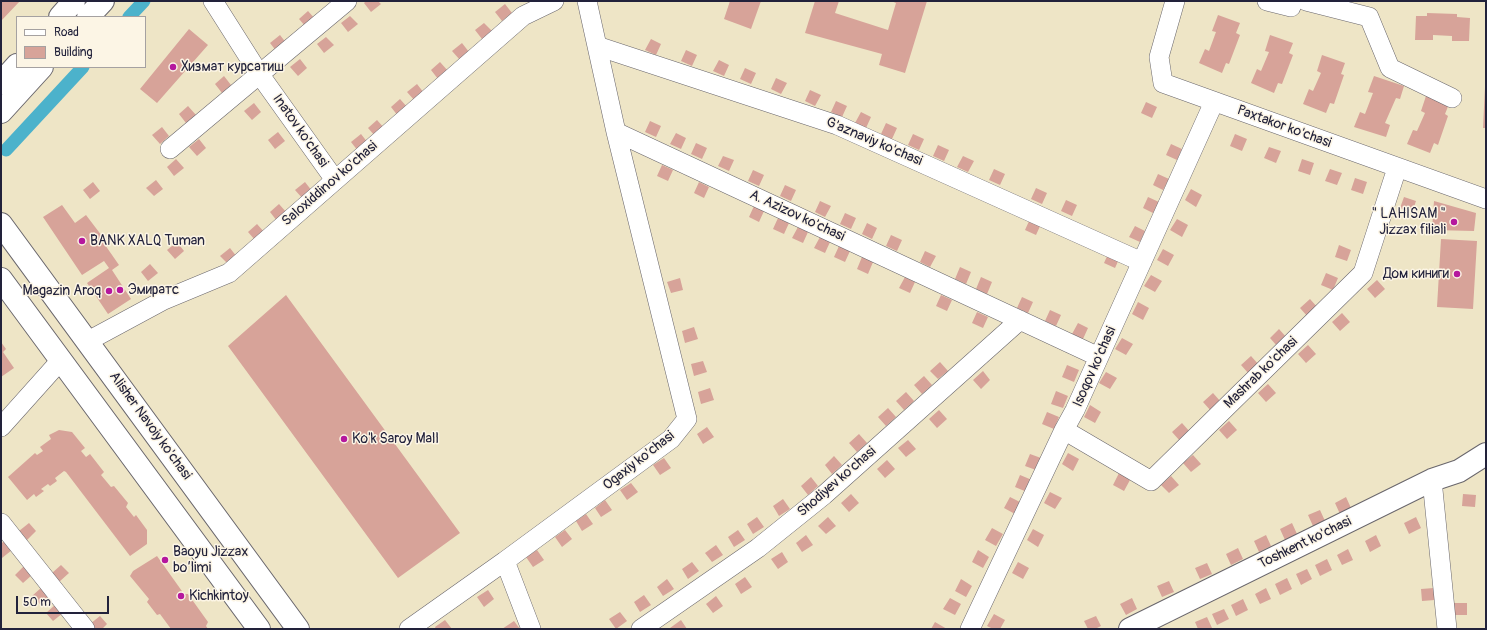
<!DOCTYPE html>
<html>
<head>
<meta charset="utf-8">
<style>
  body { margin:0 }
  #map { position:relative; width:1487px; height:630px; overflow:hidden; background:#eee5c6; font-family:Pangolin,sans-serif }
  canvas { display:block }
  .frame { position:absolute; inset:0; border:2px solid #22223b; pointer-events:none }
  .legend { position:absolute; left:16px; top:16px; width:130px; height:52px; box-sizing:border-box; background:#fcf5e5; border:1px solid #a5a1a1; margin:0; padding:5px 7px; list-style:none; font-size:12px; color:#22223b }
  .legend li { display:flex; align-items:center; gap:8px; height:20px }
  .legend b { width:20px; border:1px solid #a5a1a1 }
  .scale { position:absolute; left:16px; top:596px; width:93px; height:18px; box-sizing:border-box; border:2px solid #22223b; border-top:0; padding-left:5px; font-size:12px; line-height:14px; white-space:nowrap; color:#22223b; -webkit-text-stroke:3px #fcf5e5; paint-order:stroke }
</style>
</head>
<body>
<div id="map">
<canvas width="1487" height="630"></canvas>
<div class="frame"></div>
<ul class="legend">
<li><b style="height:5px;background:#fff"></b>Road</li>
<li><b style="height:11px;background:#d7a399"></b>Building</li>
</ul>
<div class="scale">50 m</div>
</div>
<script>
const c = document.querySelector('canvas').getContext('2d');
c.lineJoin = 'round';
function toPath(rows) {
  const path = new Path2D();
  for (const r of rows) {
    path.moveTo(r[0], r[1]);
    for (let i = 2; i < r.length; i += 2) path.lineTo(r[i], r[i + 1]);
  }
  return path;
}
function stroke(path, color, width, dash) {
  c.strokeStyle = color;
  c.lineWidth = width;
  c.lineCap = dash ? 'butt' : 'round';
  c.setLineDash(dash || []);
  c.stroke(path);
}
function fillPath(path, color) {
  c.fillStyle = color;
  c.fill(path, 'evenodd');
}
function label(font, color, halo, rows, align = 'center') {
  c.font = font + ' Pangolin,sans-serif';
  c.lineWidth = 3;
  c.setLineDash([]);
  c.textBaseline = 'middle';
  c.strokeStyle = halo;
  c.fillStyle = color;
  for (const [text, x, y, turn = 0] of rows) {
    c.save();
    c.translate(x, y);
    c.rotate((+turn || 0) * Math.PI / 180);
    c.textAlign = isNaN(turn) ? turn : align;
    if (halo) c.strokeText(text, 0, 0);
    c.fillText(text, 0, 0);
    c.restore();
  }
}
stroke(toPath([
  [129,17,144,1],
  [6,150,83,67]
]), '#4cb2cb', 13);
fillPath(toPath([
  [1,1,20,1,1,21],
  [366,1,378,1,381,4,371,12,364,3],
  [730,1,761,1,751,29,724,19],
  [815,1,839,1,835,13,888,30,896,3,891,1,927,1,905,73,879,65,882,54,805,33],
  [505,4,512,13,502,21,495,12],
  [308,11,316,20,306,27,299,19],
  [1427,13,1457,14,1457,17,1470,18,1469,41,1452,41,1452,36,1433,35,1433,40,1415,40,1416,16,1427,16],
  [1218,15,1240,23,1236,33,1240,35,1229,64,1226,63,1222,73,1199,63,1205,49,1209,51,1216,32,1212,31],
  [350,16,358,24,348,32,341,23],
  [484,23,492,31,482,39,475,30],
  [189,29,208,45,157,103,140,89],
  [280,35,287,44,277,52,270,43],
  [1270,35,1293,43,1289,53,1293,55,1282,84,1278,83,1274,93,1251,83,1257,69,1261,71,1269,52,1265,51],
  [326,37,334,45,324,53,317,44],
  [651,39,661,44,656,55,645,50],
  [462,43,469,52,460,60,452,51],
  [686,50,697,55,692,66,681,61],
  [1322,55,1345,63,1341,74,1344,75,1334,104,1330,103,1326,113,1303,104,1309,89,1313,91,1321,73,1317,71],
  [300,59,307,68,298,76,290,67],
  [719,60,729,65,724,76,713,71],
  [440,62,448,71,438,79,431,70],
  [745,68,756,73,751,84,740,79],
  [224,76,231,85,222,93,215,84],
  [1374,76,1404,86,1400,99,1396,98,1385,123,1390,125,1386,137,1354,127,1360,112,1365,114,1373,93,1368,92],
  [776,78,787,83,781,94,771,89],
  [417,84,424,93,415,101,407,92],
  [1485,87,1486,87,1486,128,1483,128],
  [810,90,821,95,815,106,805,101],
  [1426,96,1449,104,1445,114,1448,116,1438,145,1434,143,1430,153,1407,144,1413,130,1417,131,1425,113,1421,111],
  [400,99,408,108,398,116,391,107],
  [836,101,847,106,842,117,831,112],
  [1146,102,1157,107,1152,118,1141,113],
  [254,103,261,112,252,120,244,111],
  [188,106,196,115,186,123,179,114],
  [861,112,871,117,866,128,855,123],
  [377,120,385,129,375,136,368,128],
  [650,121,661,126,656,137,645,132],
  [886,123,897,128,892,139,881,134],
  [162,127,169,136,160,144,152,135],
  [278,132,285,141,275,149,268,140],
  [676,133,686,138,681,149,670,144],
  [361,134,368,143,358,151,351,142],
  [913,134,924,139,919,150,908,145],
  [1235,134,1247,139,1242,151,1230,146],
  [199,139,206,148,197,156,189,147],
  [696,143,707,148,702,159,691,154],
  [1171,144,1182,149,1177,160,1166,155],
  [938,145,949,150,944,161,933,156],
  [1269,147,1281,151,1276,163,1264,158],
  [723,156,734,160,729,171,718,166],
  [963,156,974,161,968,172,957,167],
  [176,159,184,168,174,176,167,167],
  [1302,159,1314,163,1310,175,1298,171],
  [662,165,673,170,668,181,657,176],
  [994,169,1005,174,1000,185,989,180],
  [1330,169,1342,173,1337,185,1325,181],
  [753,170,764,175,759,186,748,181],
  [1158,174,1169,179,1163,190,1153,185],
  [1355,178,1367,182,1363,194,1351,190],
  [156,180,163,189,154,196,146,188],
  [93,182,100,191,90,199,83,190],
  [305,182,312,191,303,199,295,190],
  [699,182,709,187,704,198,694,193],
  [785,185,796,190,791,201,780,196],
  [1036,188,1047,193,1042,204,1031,199],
  [1191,189,1202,195,1196,207,1185,200],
  [1148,197,1159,202,1153,213,1143,208],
  [1404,197,1416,201,1412,213,1400,208],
  [1066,200,1077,205,1072,216,1061,211],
  [820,201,831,206,825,217,815,212],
  [1434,201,1476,213,1474,231,1432,230],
  [279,204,287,213,277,221,270,212],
  [62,205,75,223,86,215,105,240,103,242,119,265,112,270,131,299,108,314,87,283,109,268,104,261,82,275,43,217],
  [754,206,764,211,759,222,749,217],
  [845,213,856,218,851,229,840,224],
  [778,218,789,223,784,234,773,229],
  [1030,219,1041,224,1036,235,1025,230],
  [1177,219,1188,225,1182,237,1170,230],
  [867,223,877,228,872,239,862,234],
  [257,224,265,233,255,240,248,232],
  [1135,226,1145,231,1140,242,1129,237],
  [798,227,808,232,803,243,792,238],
  [891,235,902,240,897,251,886,246],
  [820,237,830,242,825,253,814,248],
  [1441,239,1477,241,1473,309,1437,307],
  [177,242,184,251,175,259,167,250],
  [1339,245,1351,250,1347,261,1335,257],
  [839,246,850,251,845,262,834,257],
  [230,248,237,257,228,264,220,256],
  [1163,249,1174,255,1168,266,1157,260],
  [925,251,936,256,930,267,920,262],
  [1109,252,1120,257,1115,268,1104,263],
  [862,257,873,262,868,274,857,269],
  [150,264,158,273,148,281,141,272],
  [960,267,971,272,966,284,955,279],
  [1326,273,1338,278,1333,290,1321,285],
  [1151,275,1162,281,1155,292,1144,286],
  [905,277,915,282,910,293,899,288],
  [981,277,992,282,987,294,976,289],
  [680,278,683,290,671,293,667,282],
  [1377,280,1385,289,1375,298,1367,289],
  [286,295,460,533,398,578,228,346],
  [941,295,952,300,947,311,936,306],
  [1022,297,1033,302,1028,313,1017,308],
  [1310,299,1318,308,1308,317,1300,308],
  [1138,302,1149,308,1143,320,1132,314],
  [1050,310,1061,315,1056,326,1045,321],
  [977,312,988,317,983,328,972,323],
  [1342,313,1350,322,1340,331,1332,322],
  [1078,323,1088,328,1083,339,1072,334],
  [694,327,698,339,685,343,682,331],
  [1279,329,1287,338,1277,346,1270,338],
  [1122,338,1133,344,1126,355,1115,349],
  [1,342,6,349,3,352,14,368,1,377],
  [1308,345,1316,354,1306,363,1298,354],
  [1251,356,1259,365,1249,374,1241,365],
  [703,361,707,372,694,376,691,364],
  [940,362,948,371,938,379,930,371],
  [1067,365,1079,370,1074,382,1062,377],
  [983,371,990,380,981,389,973,380],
  [1106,372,1117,378,1110,389,1099,383],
  [924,376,932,385,922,394,914,385],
  [1268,384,1276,393,1266,402,1258,393],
  [710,388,714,400,701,404,698,392],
  [1056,391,1068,396,1063,408,1051,404],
  [906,392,914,401,904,410,896,401],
  [1213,393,1221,402,1211,411,1203,402],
  [1090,405,1101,412,1095,423,1084,417],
  [888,408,896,417,886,426,878,417],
  [939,410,947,419,937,428,929,419],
  [1047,412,1059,417,1054,429,1042,424],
  [1229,421,1237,430,1227,439,1219,430],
  [1182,423,1190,432,1180,441,1172,432],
  [707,427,714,437,703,444,697,434],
  [59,430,72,432,85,448,81,451,86,457,90,454,104,472,101,475,111,487,114,486,128,503,126,507,134,517,136,515,147,530,147,544,130,556,66,472,64,471,55,478,57,481,50,486,48,484,41,489,44,491,36,497,34,494,27,500,8,477,35,453,37,455,43,451,40,447,51,439,49,435],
  [859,434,867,443,857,452,849,443],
  [908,440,916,449,906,457,898,448],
  [1068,453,1079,459,1073,471,1062,464],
  [1030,454,1041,458,1036,470,1025,466],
  [1193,455,1201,464,1191,472,1183,463],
  [834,456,842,465,832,474,825,465],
  [664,458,671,468,660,475,653,465],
  [887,460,895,469,885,478,877,469],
  [1119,473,1130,480,1124,491,1113,485],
  [1020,475,1032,480,1027,492,1015,487],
  [1171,476,1179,485,1169,493,1161,485],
  [811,477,818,486,808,495,801,486],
  [631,483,638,492,627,500,620,490],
  [1050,492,1062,498,1055,509,1044,503],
  [851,494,859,503,849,512,841,503],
  [1463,494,1476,495,1475,507,1462,506],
  [1010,497,1022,503,1015,514,1004,508],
  [1346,497,1351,508,1340,514,1335,503],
  [783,499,790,509,779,516,773,506],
  [605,500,612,510,601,517,595,508],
  [1320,510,1325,521,1313,526,1308,515],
  [586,514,593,524,582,531,576,521],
  [757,517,764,527,753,534,747,524],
  [828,517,836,526,826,534,818,526],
  [1416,517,1421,528,1409,534,1404,523],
  [29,523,36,531,27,540,19,531],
  [1292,523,1297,534,1285,540,1280,529],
  [992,528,1003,534,996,546,985,540],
  [1033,529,1044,535,1038,547,1027,540],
  [565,530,572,539,562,547,555,537],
  [738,530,745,540,734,547,728,537],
  [806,535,813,545,802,552,796,543],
  [1266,535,1271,546,1259,552,1254,541],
  [1376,535,1381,546,1370,552,1365,541],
  [4,541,12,550,2,558,1,544],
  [716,545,723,555,712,562,705,553],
  [1238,548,1243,559,1231,565,1226,554],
  [1348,549,1353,560,1342,565,1337,555],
  [537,550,544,560,533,567,526,557],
  [978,550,989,557,983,568,972,562],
  [782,552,788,562,778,569,771,559],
  [157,556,184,594,188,594,208,622,206,626,208,629,171,629,160,614,157,615,147,602,149,599,130,576,133,571],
  [1327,559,1332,570,1320,576,1315,565],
  [692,562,699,571,688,579,682,569],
  [1018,562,1029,568,1023,579,1012,573],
  [1207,563,1212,574,1200,579,1195,568],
  [61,565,69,573,59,582,52,573],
  [24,566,32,575,23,583,15,575],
  [1307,569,1312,579,1301,585,1296,574],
  [745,577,752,587,741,594,735,584],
  [1287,578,1292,589,1280,595,1275,584],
  [667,579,674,589,663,596,657,587],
  [961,579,972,586,966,597,955,591],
  [1169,581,1174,592,1162,597,1157,586],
  [42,587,49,596,40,604,32,596],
  [1266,588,1271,599,1260,604,1255,594],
  [1434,588,1435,600,1422,601,1421,589],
  [488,590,494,599,484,607,477,597],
  [644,595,651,605,640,612,634,602],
  [716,596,723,606,713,613,706,604],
  [950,598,961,604,955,615,943,609],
  [1132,598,1137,609,1126,615,1120,604],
  [1243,599,1248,610,1236,616,1231,605],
  [1454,603,1467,603,1467,615,1454,615],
  [55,605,63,613,53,621,46,613],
  [1224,609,1229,619,1217,625,1212,614],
  [620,612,627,621,616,629,609,619],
  [994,614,1005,620,1000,629,993,629,987,626],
  [100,616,107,624,102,629,95,629,90,624],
  [1096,616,1101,626,1095,629,1088,629,1084,621],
  [1207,617,1212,628,1198,629,1195,622],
  [445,620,452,629,436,629,435,627],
  [681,620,687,629,671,629,670,628],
  [514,621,520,629,502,629],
  [935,622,947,629,931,629]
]), '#d7a399');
const minor = toPath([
  [213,1,260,75,335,180],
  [587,1,616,132,1099,357],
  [1175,1,1159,57,1163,83,1486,199],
  [1267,1,1291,7,1292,1],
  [1306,1,1369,17,1390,68,1452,98],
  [597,46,837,125,1142,262],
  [170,149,347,1],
  [88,341,164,300,229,273,523,16,554,1],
  [1,427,61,360],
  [1064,430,1151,481,1363,273,1397,168],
  [1432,480,1447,629],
  [1,523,85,629],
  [409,629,505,561],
  [531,629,505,561,671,439,687,419,616,132],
  [641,629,758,548,824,495,1020,320],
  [970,629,1064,430,1075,410,1214,102]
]);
const major = toPath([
  [60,17,74,1],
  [88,17,103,1],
  [1,83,17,65],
  [1,112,42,67],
  [1,224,298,629],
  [1,279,259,629],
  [1130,629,1432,480,1459,471,1486,454]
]);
stroke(minor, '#69666c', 20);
stroke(major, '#69666c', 24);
stroke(minor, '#fff', 19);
stroke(major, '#fff', 22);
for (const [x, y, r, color] of [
  [173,67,4,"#b5179e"],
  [1454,222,4,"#b5179e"],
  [82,241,4,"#b5179e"],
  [1457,274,4,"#b5179e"],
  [120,290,4,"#b5179e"],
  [109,291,4,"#b5179e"],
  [344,439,4,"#b5179e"],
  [165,560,4,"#b5179e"],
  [181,596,4,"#b5179e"]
]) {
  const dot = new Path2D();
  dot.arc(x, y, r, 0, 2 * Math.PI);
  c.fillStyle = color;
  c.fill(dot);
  stroke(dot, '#fcf5e5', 1.5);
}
label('14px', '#22223b', '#fcf5e5', [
  ["Хизмат курсатиш",181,67],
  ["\" LAHISAM \"",1446,214,"right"],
  ["Jizzax filiali",1446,230,"right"],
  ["BANK XALQ Tuman",90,241],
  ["Дом киниги",1449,274,"right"],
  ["Эмиратс",128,290],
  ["Magazin Aroq",101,291,"right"],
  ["Ko'k Saroy Mall",352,439],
  ["Baoyu Jizzax",173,552],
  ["bo’limi",173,568],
  ["Kichkintoy",189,596]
], 'left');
label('14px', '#22223b', '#fcf5e5', [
  ["Paxtakor ko'chasi",1284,127,20],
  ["Inatov ko'chasi",300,131,55],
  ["G'aznaviy ko'chasi",874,142,23],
  ["Saloxiddinov ko'chasi",330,184,-41],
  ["A. Azizov ko'chasi",797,216,25],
  ["Isoqov ko'chasi",1095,367,-66],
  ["Mashrab ko'chasi",1261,373,-44],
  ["Alisher Navoiy ko'chasi",150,426,54],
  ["Ogaxiy ko'chasi",639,461,-38],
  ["Shodiyev ko'chasi",837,482,-41],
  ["Toshkent ko'chasi",1305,543,-26]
]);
</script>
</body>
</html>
